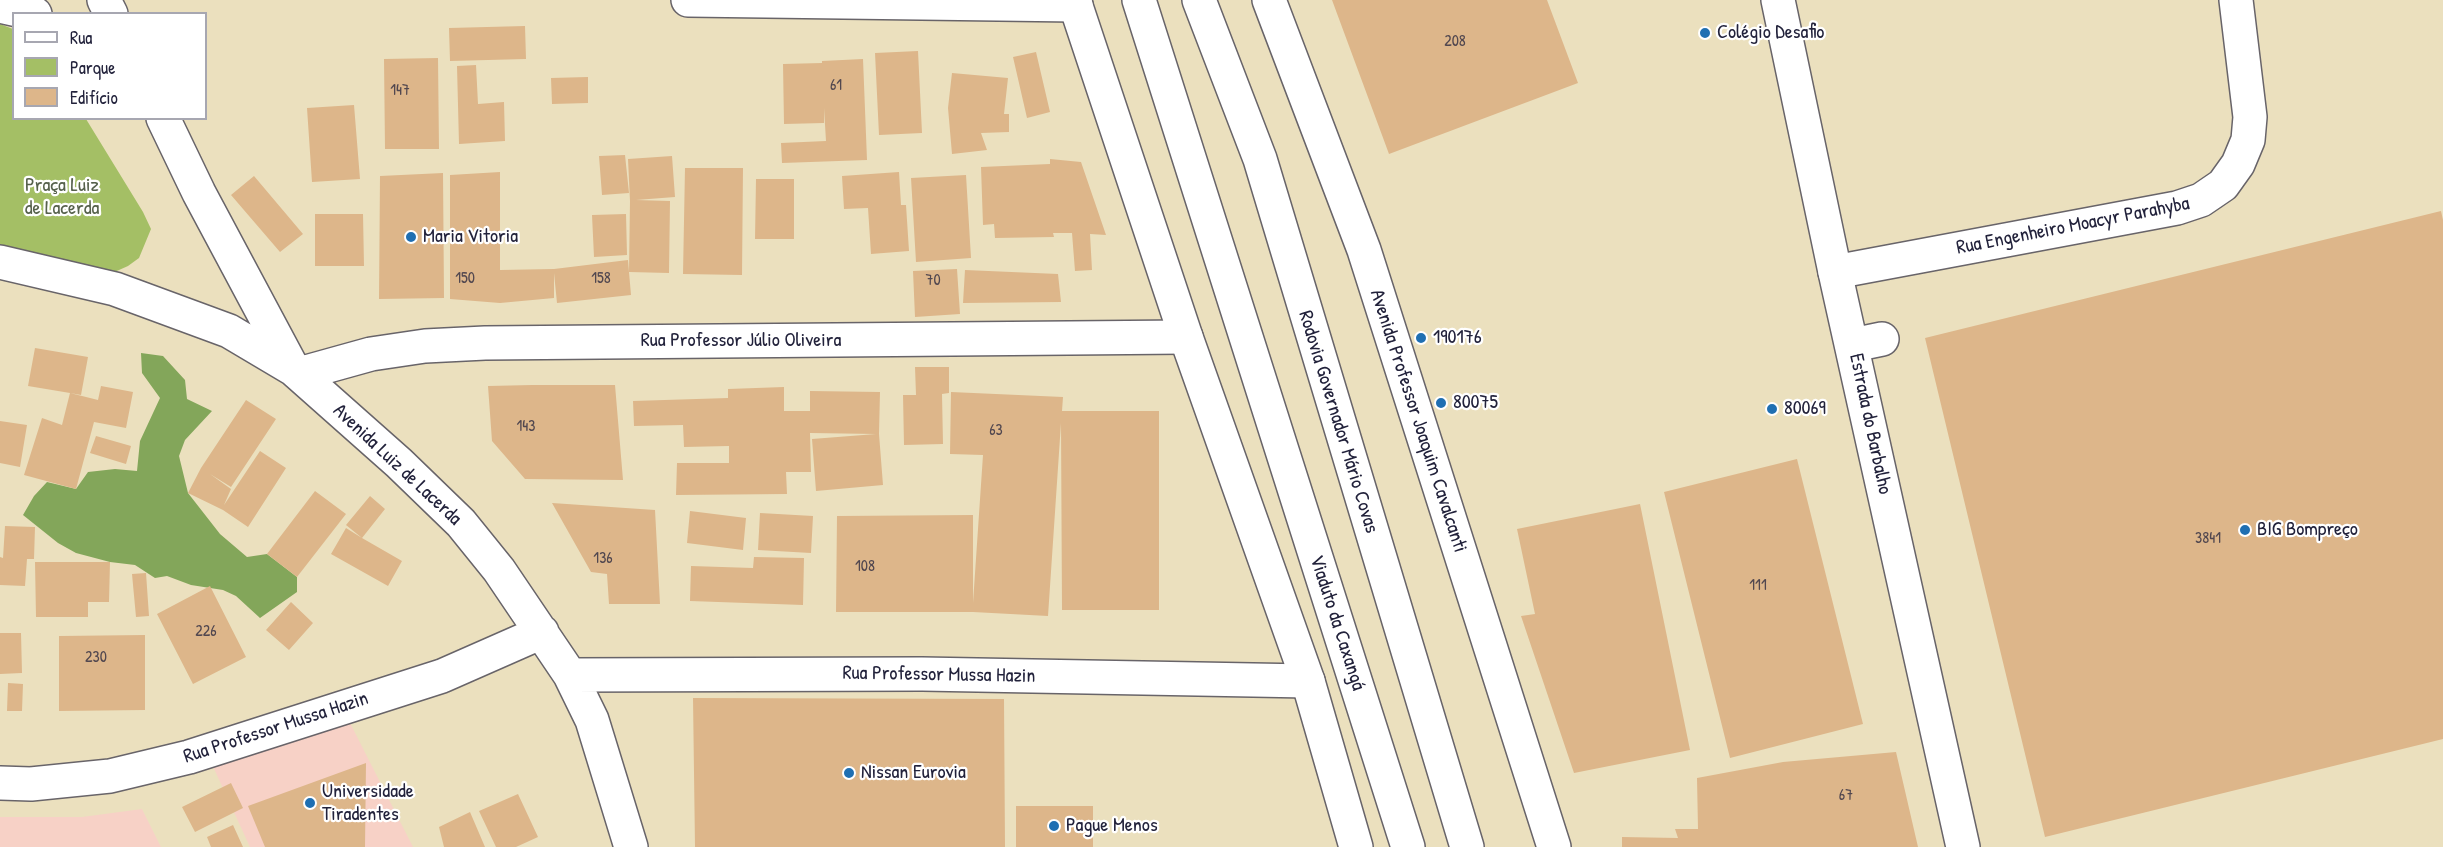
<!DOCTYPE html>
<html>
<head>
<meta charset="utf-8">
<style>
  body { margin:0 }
  #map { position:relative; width:2443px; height:847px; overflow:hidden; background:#ebe0be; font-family:"Patrick Hand",sans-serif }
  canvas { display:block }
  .legend { position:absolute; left:12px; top:12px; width:195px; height:108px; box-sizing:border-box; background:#fff; border:2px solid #a7a7b1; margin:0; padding:8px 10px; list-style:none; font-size:18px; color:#22223b }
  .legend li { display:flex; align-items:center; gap:12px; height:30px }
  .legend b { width:30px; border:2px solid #a7a7b1 }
</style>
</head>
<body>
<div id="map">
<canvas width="2443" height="847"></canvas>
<ul class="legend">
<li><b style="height:8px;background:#fff"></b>Rua</li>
<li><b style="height:16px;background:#a4bf65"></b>Parque</li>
<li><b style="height:16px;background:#ddb68a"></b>Edifício</li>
</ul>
</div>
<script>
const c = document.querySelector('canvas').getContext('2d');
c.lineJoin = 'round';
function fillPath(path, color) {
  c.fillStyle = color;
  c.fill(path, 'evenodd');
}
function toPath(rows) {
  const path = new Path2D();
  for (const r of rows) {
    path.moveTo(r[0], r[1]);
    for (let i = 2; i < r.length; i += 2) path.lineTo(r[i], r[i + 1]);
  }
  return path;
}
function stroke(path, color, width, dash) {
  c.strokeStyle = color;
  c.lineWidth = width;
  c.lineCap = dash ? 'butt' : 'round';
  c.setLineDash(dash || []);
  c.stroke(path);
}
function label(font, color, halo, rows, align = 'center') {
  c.font = font + ' "Patrick Hand",sans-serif';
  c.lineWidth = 4.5;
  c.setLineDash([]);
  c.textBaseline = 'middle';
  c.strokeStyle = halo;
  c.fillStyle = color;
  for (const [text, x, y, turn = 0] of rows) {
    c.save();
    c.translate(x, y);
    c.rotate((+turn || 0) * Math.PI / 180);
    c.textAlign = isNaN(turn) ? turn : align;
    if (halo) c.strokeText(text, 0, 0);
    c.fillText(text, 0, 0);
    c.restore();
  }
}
fillPath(toPath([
  [346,715,413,847,250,847,210,760],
  [142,809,161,847,0,847,0,817,82,817]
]), '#f7d1c6');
fillPath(toPath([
  [0,24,13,29,14,118,86,119,143,212,151,229,139,258,128,266,110,274,0,250]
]), '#a4bf65');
fillPath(toPath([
  [141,353,163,356,185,380,187,399,212,411,185,440,179,456,188,493,220,534,247,557,267,554,297,577,297,592,260,618,236,596,223,590,191,585,167,576,155,578,135,565,110,562,76,553,58,543,23,515,34,496,47,482,76,489,88,472,115,469,137,471,140,441,160,398,142,373]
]), '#83a65a');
fillPath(toPath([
  [1332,0,1547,0,1578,83,1389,154],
  [525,26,526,59,450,61,449,28],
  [918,51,922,133,879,135,875,53],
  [1036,52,1050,112,1027,118,1013,57],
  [438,58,439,149,385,149,384,59],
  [863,59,867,160,782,163,781,143,826,141,824,108,824,123,784,124,783,64,822,63,822,61],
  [476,65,478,104,504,102,505,141,459,144,457,66],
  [952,73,1008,78,1004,114,1009,114,1009,132,981,133,987,150,952,154,948,108],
  [588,77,588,103,552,104,551,78],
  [354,105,360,179,312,182,307,108],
  [625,155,629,193,602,195,599,156],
  [672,156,675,197,636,200,670,201,669,273,629,272,631,295,557,303,554,273,554,298,500,303,450,299,450,175,500,172,500,270,554,269,628,260,629,272,630,201,628,159],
  [1050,159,1081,162,1106,235,1090,234,1092,270,1075,271,1072,233,1053,233,1054,237,995,238,994,224,983,225,981,167,1050,164],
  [685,168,743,168,742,275,683,274],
  [899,172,901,205,906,205,909,251,871,254,868,208,844,209,842,176],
  [443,173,444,298,379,299,380,176],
  [966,175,971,258,916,262,911,178],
  [254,176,303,234,280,252,231,195],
  [756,179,794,179,794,239,755,239],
  [2441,211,2443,220,2443,739,2045,837,1925,338],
  [315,214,363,214,364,266,315,266],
  [626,214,627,255,594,257,592,215],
  [957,269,960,314,915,317,913,271],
  [965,270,1058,274,1061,302,963,303],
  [35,348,88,357,81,395,70,393,98,400,101,386,133,392,126,428,94,422,76,489,24,475,42,418,62,425,70,393,28,386],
  [915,367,949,367,949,393,942,394,943,444,904,445,903,395,916,395],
  [532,385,615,385,623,480,525,479,492,441,488,386],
  [784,387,784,411,810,411,810,391,880,392,879,434,883,485,816,491,812,439,876,434,810,433,811,472,786,472,787,494,676,495,677,463,729,463,729,446,684,447,683,425,634,426,633,401,728,398,728,389],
  [951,392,1063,397,1062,411,1159,411,1159,610,1062,610,1061,423,1048,616,973,612,836,612,837,516,973,515,973,603,983,455,950,454],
  [246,400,276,419,231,487,210,474,231,489,224,505,260,451,286,468,248,527,223,510,188,493,201,468],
  [0,421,27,425,20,467,0,463],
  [96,436,131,446,126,464,90,453],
  [1797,459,1863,724,1730,758,1664,492],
  [315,491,346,514,297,577,267,554],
  [370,496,385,509,362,538,402,561,388,586,331,554,346,528,362,538,346,525],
  [552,503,655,510,660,604,609,604,607,574,591,572],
  [1640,504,1690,750,1574,773,1521,616,1535,614,1517,529],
  [690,511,746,518,743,550,687,543],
  [760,513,813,516,811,553,758,550],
  [5,526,35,527,34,559,27,559,25,586,0,585,0,557,3,558],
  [754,557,804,558,803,605,690,601,691,566,753,568],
  [35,562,110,562,109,602,88,602,88,617,36,617],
  [146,573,149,616,136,617,132,574],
  [210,586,246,657,193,684,157,614],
  [291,602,313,623,289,650,266,630],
  [0,633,21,633,22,673,0,674],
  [145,635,145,710,59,711,59,636],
  [8,683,23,684,22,711,7,711],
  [693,698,1004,699,1005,847,695,847],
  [1896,752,1918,847,1622,847,1622,837,1678,838,1675,829,1698,829,1697,778,1783,762],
  [366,763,365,847,265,847,248,806],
  [231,783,243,808,195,832,182,807],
  [518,794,538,837,516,847,496,847,479,811],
  [1016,806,1093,806,1093,847,1016,847],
  [470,812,485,847,444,847,439,827],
  [233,825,243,847,211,847,207,837]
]), '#ddb68a');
const minor = toPath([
  [104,0,111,14],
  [688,0,1076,5],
  [0,6,35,14],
  [163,118,199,193,293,369],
  [0,262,115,289,229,331,293,369,399,463,461,523,499,570,570,675,592,720,631,847],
  [1835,272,2177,208,2201,200,2223,185,2238,164,2248,140,2250,117,2236,0],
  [1853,345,1882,339],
  [299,374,371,354,425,346,485,343,1186,337],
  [570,675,922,674,1308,681],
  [0,783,31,784,110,776,189,757,442,676,542,632]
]);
const major = toPath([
  [1074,0,1186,337,1308,681,1356,847],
  [1269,0,1364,250,1554,847],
  [1778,0,1835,272,1963,847]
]);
const highway = toPath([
  [1139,0,1408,847],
  [1199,0,1260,159,1467,847]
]);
stroke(minor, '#686469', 36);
stroke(major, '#686469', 36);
stroke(highway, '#686469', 36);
stroke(minor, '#fff', 33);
stroke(major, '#fff', 33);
stroke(highway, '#fff', 33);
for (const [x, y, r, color] of [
  [1705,33,6,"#1f6fb2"],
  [411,237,6,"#1f6fb2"],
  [1421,338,6,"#1f6fb2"],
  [1441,403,6,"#1f6fb2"],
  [1772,409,6,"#1f6fb2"],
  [2245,530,6,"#1f6fb2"],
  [849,773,6,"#1f6fb2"],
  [310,803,6,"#1f6fb2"],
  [1054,826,6,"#1f6fb2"]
]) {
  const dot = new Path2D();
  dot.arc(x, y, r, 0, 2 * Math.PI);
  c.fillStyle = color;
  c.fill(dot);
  stroke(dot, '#fff', 2);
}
label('16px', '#51474f', null, [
  ["208",1455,42],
  ["61",836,86],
  ["147",400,91],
  ["150",465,279],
  ["158",601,279],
  ["70",933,281],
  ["143",526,427],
  ["63",996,431],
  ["3841",2208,539],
  ["136",603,559],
  ["108",865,567],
  ["111",1758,586],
  ["226",206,632],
  ["230",96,658],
  ["67",1846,796]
]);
label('20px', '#22223b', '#fff', [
  ["Colégio Desafio",1717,33],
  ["Maria Vitoria",423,237],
  ["190176",1433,338],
  ["80075",1453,403],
  ["80069",1784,409],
  ["BIG Bompreço",2257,530],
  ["Nissan Eurovia",861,773],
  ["Universidade",322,792],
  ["Tiradentes",322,815],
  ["Pague Menos",1066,826]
], 'left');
label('20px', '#56614c', '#fff', [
  ["Praça Luiz",62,186],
  ["de Lacerda",62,209]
]);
label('20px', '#22223b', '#fff', [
  ["Rua Engenheiro Moacyr Parahyba",2073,226,-11],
  ["Rua Professor Júlio Oliveira",741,341],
  ["Avenida Professor Joaquim Cavalcanti",1418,421,72],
  ["Rodovia Governador Mário Covas",1338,422,73],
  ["Estrada do Barbalho",1870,424,78],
  ["Avenida Luiz de Lacerda",397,465,43],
  ["Viaduto da Caxangá",1337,623,72],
  ["Rua Professor Mussa Hazin",939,675,1],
  ["Rua Professor Mussa Hazin",276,728,-18]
]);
</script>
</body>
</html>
